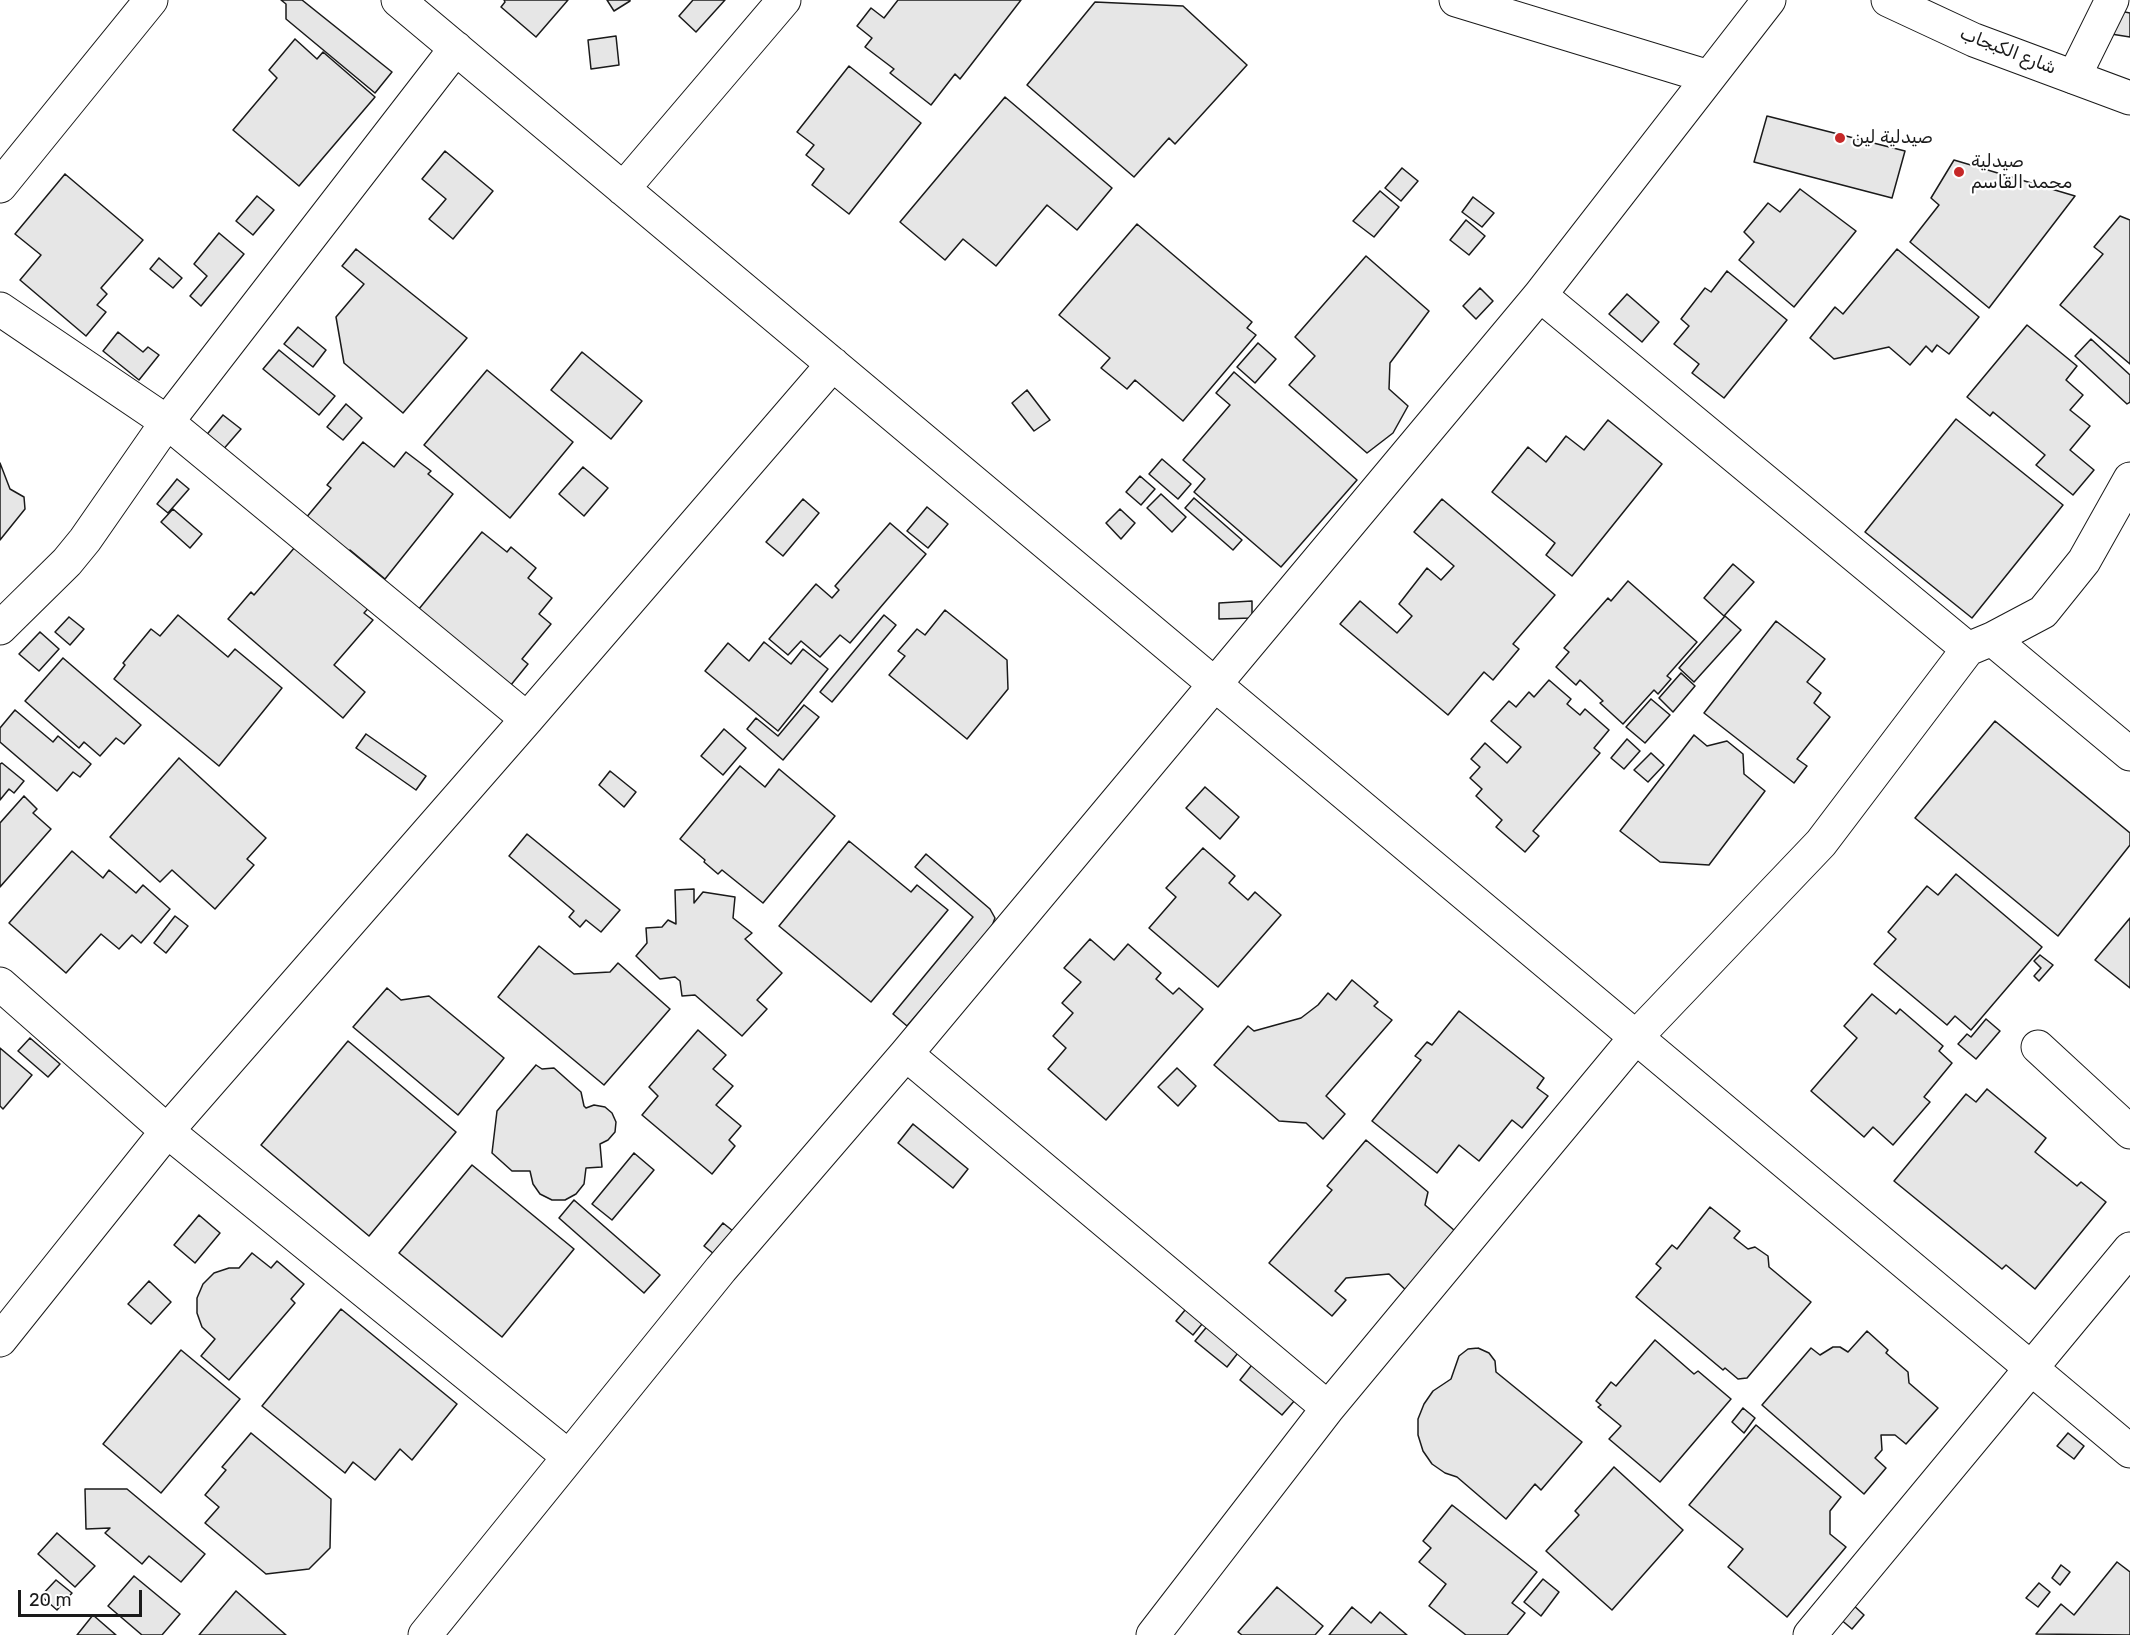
<!DOCTYPE html>
<html>
<head>
<meta charset="utf-8">
<style>
  body { margin:0 }
  #map { position:relative; width:2130px; height:1635px; overflow:hidden; background:#fff; font-family:Rubik,sans-serif }
  canvas { display:block }
  .scale { position:absolute; left:18px; top:1590px; width:124px; height:27px; box-sizing:border-box; border:3px solid #1a1a1a; border-top:0; padding-left:8px; font-size:18px; line-height:21px; white-space:nowrap; color:#1a1a1a; -webkit-text-stroke:4px #fff; paint-order:stroke }
</style>
</head>
<body>
<div id="map">
<canvas width="2130" height="1635"></canvas>
<div class="scale">20 m</div>
</div>
<script>
const c = document.querySelector('canvas').getContext('2d');
c.lineJoin = 'round';
function fillPath(path, color) {
  c.fillStyle = color;
  c.fill(path, 'evenodd');
}
function toPath(rows) {
  const path = new Path2D();
  for (const r of rows) {
    path.moveTo(r[0], r[1]);
    for (let i = 2; i < r.length; i += 2) path.lineTo(r[i], r[i + 1]);
  }
  return path;
}
function stroke(path, color, width, dash) {
  c.strokeStyle = color;
  c.lineWidth = width;
  c.lineCap = dash ? 'butt' : 'round';
  c.setLineDash(dash || []);
  c.stroke(path);
}
function label(font, color, halo, rows, align = 'center') {
  c.font = font + ' Rubik,"Noto Sans Arabic",sans-serif';
  c.lineWidth = 4.5;
  c.setLineDash([]);
  c.textBaseline = 'middle';
  c.strokeStyle = halo;
  c.fillStyle = color;
  for (const [text, x, y, turn = 0] of rows) {
    c.save();
    c.translate(x, y);
    c.rotate((+turn || 0) * Math.PI / 180);
    c.textAlign = isNaN(turn) ? turn : align;
    if (halo) c.strokeText(text, 0, 0);
    c.fillText(text, 0, 0);
    c.restore();
  }
}
const building = toPath([
  [281,0,302,0,392,72,375,93,286,19,286,4,281,0],
  [504,0,568,0,536,37,501,7,505,2,504,0],
  [607,0,630,0,630,1,614,11,607,0],
  [693,0,725,0,696,32,679,16,693,0],
  [898,0,1021,0,960,79,955,74,931,105,890,73,894,69,865,47,872,38,857,26,871,8,884,18,898,0],
  [1095,2,1183,6,1247,65,1175,144,1169,138,1134,177,1027,85,1095,2],
  [2115,10,2130,13,2130,37,2111,34,2115,10],
  [616,36,619,65,591,69,588,40,616,36],
  [295,39,317,59,323,52,375,97,299,186,233,130,277,78,269,70,295,39],
  [849,66,921,123,849,214,812,185,824,169,806,155,814,145,797,132,849,66],
  [1005,97,1112,188,1077,230,1047,205,996,266,963,239,945,260,900,222,1005,97],
  [1767,116,1905,151,1892,198,1754,162,1767,116],
  [445,151,493,191,453,239,429,219,446,199,422,179,445,151],
  [1954,160,2075,196,1989,308,1910,242,1939,205,1931,198,1954,160],
  [1402,168,1418,181,1401,201,1385,188,1402,168],
  [65,174,143,240,101,288,107,294,97,305,106,312,86,336,20,280,41,255,15,234,65,174],
  [1800,189,1856,231,1794,307,1739,260,1754,242,1744,232,1768,203,1780,212,1800,189],
  [1380,191,1399,207,1374,237,1353,221,1380,191],
  [257,196,274,210,253,235,236,221,257,196],
  [1473,197,1494,213,1482,227,1462,212,1473,197],
  [2120,216,2130,220,2130,364,2060,305,2103,254,2094,247,2120,216],
  [1466,220,1485,236,1469,255,1450,240,1466,220],
  [1137,224,1252,322,1247,328,1256,335,1183,421,1135,380,1127,389,1101,368,1110,358,1059,315,1137,224],
  [219,233,244,254,201,306,190,296,207,276,194,264,219,233],
  [356,249,467,338,403,413,344,363,336,317,364,284,342,266,356,249],
  [1897,249,1979,317,1949,354,1937,345,1932,352,1926,346,1910,365,1889,347,1834,359,1810,338,1835,307,1843,314,1897,249],
  [1366,256,1429,311,1390,363,1389,389,1408,406,1393,433,1367,453,1289,385,1315,356,1295,337,1366,256],
  [159,258,182,278,173,288,150,269,159,258],
  [1727,271,1787,320,1724,398,1692,373,1699,364,1674,344,1689,326,1681,319,1705,288,1711,292,1727,271],
  [1480,288,1493,301,1476,319,1463,306,1480,288],
  [1627,294,1659,322,1642,342,1609,314,1627,294],
  [2027,325,2077,366,2066,380,2083,395,2070,410,2090,426,2070,450,2094,470,2073,495,2036,465,2045,455,1993,412,1990,416,1967,397,2027,325],
  [298,327,326,350,313,367,284,344,298,327],
  [118,332,143,352,148,347,159,355,139,380,103,351,118,332],
  [2091,339,2130,375,2130,402,2127,404,2075,356,2091,339],
  [1258,343,1276,359,1255,383,1237,367,1258,343],
  [279,350,335,396,319,415,263,369,279,350],
  [582,352,642,401,611,439,551,390,582,352],
  [487,370,573,442,510,518,424,445,487,370],
  [1234,372,1357,480,1281,567,1194,492,1205,479,1183,460,1230,405,1216,393,1234,372],
  [1027,390,1050,420,1034,431,1012,403,1027,390],
  [346,404,362,418,343,440,327,427,346,404],
  [223,415,241,429,221,452,204,438,223,415],
  [1956,419,2063,505,1972,618,1865,532,1956,419],
  [1608,420,1662,464,1572,576,1546,555,1555,543,1492,492,1528,447,1546,462,1566,436,1584,450,1608,420],
  [363,442,394,467,406,452,431,471,428,474,453,494,385,579,350,550,347,553,305,519,331,488,327,485,363,442],
  [1162,459,1191,484,1178,499,1149,474,1162,459],
  [0,463,10,489,24,497,25,509,0,540,0,463],
  [583,467,608,488,584,516,559,494,583,467],
  [1140,476,1155,489,1141,505,1126,492,1140,476],
  [177,479,189,489,168,513,157,504,177,479],
  [1161,494,1186,517,1172,532,1147,508,1161,494],
  [1194,498,1242,540,1233,550,1185,508,1194,498],
  [803,499,819,513,783,556,766,542,803,499],
  [1442,499,1555,595,1513,644,1519,649,1493,680,1484,672,1448,715,1340,624,1360,601,1397,633,1412,616,1399,604,1427,568,1441,580,1454,566,1414,532,1442,499],
  [927,507,948,524,928,548,907,531,927,507],
  [173,509,202,534,190,548,161,522,173,509],
  [1120,509,1135,523,1121,539,1106,523,1120,509],
  [890,523,926,554,850,643,840,635,820,657,801,641,788,655,769,639,816,584,832,598,839,590,835,586,890,523],
  [482,532,507,552,511,547,536,568,528,578,552,598,539,614,551,624,522,659,528,664,506,691,414,615,482,532],
  [301,540,373,603,364,613,373,620,334,665,365,692,343,718,228,619,251,592,254,595,301,540],
  [1733,564,1754,582,1724,616,1704,598,1733,564],
  [1628,581,1697,642,1667,676,1671,679,1658,694,1654,690,1623,724,1600,703,1603,701,1580,680,1576,685,1556,667,1569,652,1564,648,1608,598,1611,601,1628,581],
  [1252,601,1252,618,1219,619,1219,603,1252,601],
  [945,610,1007,660,1008,689,967,739,889,675,905,656,898,651,917,629,925,635,945,610],
  [178,615,228,657,235,649,282,688,219,766,114,679,125,665,123,663,151,629,160,636,178,615],
  [884,615,896,625,832,702,820,692,884,615],
  [1725,616,1741,630,1694,682,1679,668,1725,616],
  [69,617,84,629,70,645,55,632,69,617],
  [1776,621,1825,659,1807,682,1821,693,1814,703,1830,717,1797,759,1807,766,1794,783,1704,713,1776,621],
  [40,632,59,649,39,671,19,654,40,632],
  [764,642,791,664,803,649,828,669,778,731,705,671,728,643,749,661,764,642],
  [63,658,141,725,124,744,116,738,100,756,84,742,79,748,25,701,63,658],
  [1681,673,1695,686,1673,712,1659,698,1681,673],
  [1549,680,1571,699,1567,704,1580,715,1585,709,1609,730,1594,748,1600,753,1533,831,1539,836,1525,852,1496,827,1502,820,1476,796,1482,789,1470,778,1480,767,1471,759,1485,743,1507,763,1521,747,1491,721,1509,701,1516,707,1529,692,1534,697,1549,680],
  [1651,699,1670,715,1645,743,1626,727,1651,699],
  [804,705,819,717,783,760,747,729,756,718,778,736,804,705],
  [15,710,53,742,58,736,91,764,80,777,73,772,57,791,0,742,0,728,15,710],
  [1995,721,2130,833,2130,845,2058,936,1915,818,1995,721],
  [724,729,746,748,723,775,701,756,724,729],
  [366,734,426,776,416,790,356,748,366,734],
  [1694,735,1707,746,1727,741,1743,754,1744,774,1765,791,1709,865,1660,862,1620,831,1694,735],
  [1627,739,1640,751,1624,769,1611,758,1627,739],
  [1651,753,1664,765,1648,782,1634,770,1651,753],
  [179,758,266,838,247,859,254,865,215,909,172,870,160,882,110,837,179,758],
  [2,763,24,781,14,793,9,789,0,800,0,764,2,763],
  [740,766,765,787,779,769,835,816,763,903,722,870,718,874,704,862,705,860,680,839,740,766],
  [610,771,636,792,624,807,599,785,610,771],
  [1205,787,1239,817,1220,839,1186,808,1205,787],
  [24,796,37,809,33,813,51,829,0,887,0,823,24,796],
  [527,834,620,910,601,932,586,920,580,927,569,917,574,911,509,856,527,834],
  [849,841,911,892,917,885,948,910,871,1002,779,926,849,841],
  [1203,848,1235,876,1229,883,1248,900,1255,892,1281,915,1218,987,1149,928,1176,897,1166,888,1203,848],
  [72,851,103,878,109,870,136,893,143,885,170,909,141,943,132,935,119,949,101,934,66,973,9,923,72,851],
  [926,854,990,909,995,918,992,926,907,1026,893,1014,973,917,915,867,926,854],
  [1956,874,2042,947,1971,1030,1955,1016,1947,1025,1874,964,1896,939,1888,932,1927,886,1938,895,1956,874],
  [694,889,694,903,703,892,735,897,733,918,752,933,745,939,782,973,757,1000,767,1009,742,1036,695,995,682,996,680,981,675,977,660,979,636,956,647,943,646,928,662,927,668,920,676,924,675,890,694,889],
  [175,916,188,926,166,953,154,943,175,916],
  [2130,918,2130,988,2095,960,2130,918],
  [1090,939,1114,960,1128,944,1161,973,1156,979,1173,994,1179,988,1203,1009,1106,1120,1048,1069,1066,1048,1053,1036,1073,1013,1062,1003,1081,982,1064,968,1090,939],
  [539,946,574,974,610,972,618,963,670,1009,604,1085,498,997,539,946],
  [2040,955,2053,965,2039,981,2034,976,2041,968,2034,961,2040,955],
  [1352,980,1378,1002,1374,1006,1392,1020,1326,1096,1345,1114,1323,1139,1306,1123,1279,1121,1214,1065,1248,1026,1254,1031,1301,1018,1318,1005,1328,993,1336,1000,1352,980],
  [387,988,401,1000,429,996,504,1058,458,1115,353,1027,387,988],
  [1872,994,1896,1014,1900,1009,1943,1046,1939,1051,1952,1063,1924,1097,1930,1102,1893,1145,1873,1127,1864,1137,1811,1091,1857,1038,1844,1026,1872,994],
  [1459,1011,1544,1078,1537,1088,1548,1096,1522,1128,1512,1120,1479,1161,1459,1145,1437,1173,1372,1121,1421,1060,1415,1056,1427,1042,1432,1045,1459,1011],
  [1986,1019,2000,1031,1976,1059,1958,1044,1967,1034,1971,1037,1986,1019],
  [698,1030,726,1055,713,1069,733,1086,716,1105,741,1126,729,1140,735,1146,712,1174,642,1115,658,1096,649,1087,698,1030],
  [30,1038,60,1064,48,1077,18,1051,30,1038],
  [348,1041,456,1132,369,1236,261,1145,348,1041],
  [0,1048,32,1075,3,1109,0,1106,0,1048],
  [536,1065,542,1069,554,1068,581,1092,584,1106,586,1108,594,1105,605,1107,612,1113,616,1122,615,1132,608,1140,600,1144,602,1167,586,1168,584,1184,576,1194,565,1200,552,1200,540,1194,533,1184,530,1171,512,1171,492,1153,497,1111,536,1065],
  [1177,1068,1196,1086,1178,1106,1158,1087,1177,1068],
  [1987,1089,2046,1138,2035,1152,2077,1186,2081,1182,2106,1202,2035,1289,2006,1265,2002,1269,1894,1181,1966,1094,1976,1102,1987,1089],
  [913,1124,968,1169,953,1188,898,1143,913,1124],
  [1366,1140,1428,1192,1425,1205,1462,1237,1411,1295,1389,1274,1346,1278,1335,1291,1346,1300,1332,1316,1269,1263,1332,1190,1327,1186,1366,1140],
  [634,1153,654,1170,612,1220,592,1204,634,1153],
  [472,1165,574,1249,502,1337,399,1253,472,1165],
  [574,1200,660,1275,644,1293,559,1218,574,1200],
  [1710,1207,1740,1231,1734,1238,1748,1249,1755,1247,1768,1256,1769,1267,1811,1302,1747,1378,1738,1379,1725,1368,1723,1370,1636,1297,1661,1268,1656,1264,1672,1245,1677,1249,1710,1207],
  [199,1215,220,1233,195,1263,174,1245,199,1215],
  [723,1223,738,1235,719,1258,704,1246,723,1223],
  [252,1253,271,1268,277,1261,304,1284,291,1299,295,1303,229,1380,201,1356,215,1339,202,1327,197,1313,197,1298,203,1284,214,1273,229,1268,239,1268,252,1253],
  [149,1281,171,1302,151,1324,128,1304,149,1281],
  [1190,1304,1207,1318,1193,1335,1176,1321,1190,1304],
  [341,1309,457,1404,412,1460,400,1449,375,1480,353,1462,345,1473,262,1406,341,1309],
  [1210,1323,1241,1349,1227,1367,1195,1341,1210,1323],
  [1867,1331,1888,1350,1886,1353,1908,1372,1909,1383,1938,1408,1906,1444,1895,1435,1881,1435,1882,1450,1875,1458,1886,1468,1864,1494,1762,1405,1811,1348,1820,1355,1833,1347,1840,1347,1848,1352,1867,1331],
  [1655,1340,1694,1374,1698,1371,1731,1399,1660,1482,1609,1439,1621,1426,1598,1407,1601,1405,1596,1401,1611,1382,1616,1386,1655,1340],
  [1478,1348,1489,1353,1495,1361,1496,1372,1582,1442,1541,1490,1535,1484,1506,1519,1457,1477,1445,1473,1432,1464,1423,1451,1418,1435,1418,1419,1424,1404,1433,1391,1451,1379,1459,1356,1468,1349,1478,1348],
  [181,1350,240,1399,161,1493,103,1444,181,1350],
  [1259,1356,1302,1392,1282,1415,1240,1380,1259,1356],
  [1743,1408,1755,1418,1744,1433,1732,1422,1743,1408],
  [1756,1425,1841,1497,1830,1511,1830,1534,1846,1547,1787,1617,1728,1567,1743,1549,1689,1505,1756,1425],
  [251,1433,331,1499,330,1548,309,1569,266,1574,205,1523,219,1507,205,1495,226,1470,222,1467,251,1433],
  [2068,1433,2084,1446,2074,1459,2057,1446,2068,1433],
  [1614,1467,1683,1530,1612,1610,1546,1551,1579,1515,1575,1511,1614,1467],
  [85,1489,127,1489,205,1554,181,1582,149,1556,142,1564,105,1533,110,1528,86,1529,85,1489],
  [1452,1505,1537,1572,1512,1603,1525,1613,1507,1635,1466,1635,1429,1606,1446,1584,1419,1562,1431,1548,1423,1541,1452,1505],
  [57,1533,95,1566,75,1587,38,1554,57,1533],
  [2117,1562,2130,1572,2130,1635,2036,1634,2061,1604,2074,1615,2117,1562],
  [2061,1565,2070,1572,2060,1585,2052,1578,2061,1565],
  [134,1576,180,1614,162,1635,142,1635,108,1606,134,1576],
  [1543,1579,1559,1592,1541,1616,1524,1602,1543,1579],
  [56,1580,72,1593,57,1610,41,1596,56,1580],
  [2039,1583,2050,1592,2038,1607,2026,1598,2039,1583],
  [1277,1587,1323,1626,1315,1635,1242,1635,1238,1632,1277,1587],
  [236,1591,286,1635,199,1635,236,1591],
  [1851,1603,1864,1615,1852,1629,1839,1618,1851,1603],
  [1352,1607,1371,1623,1380,1612,1407,1635,1329,1635,1352,1607],
  [93,1615,116,1635,77,1635,93,1615]
]);
fillPath(building, '#e6e6e6');
stroke(building, '#1a1a1a', 1.5);
const minor = toPath([
  [398,0,2130,1451],
  [1456,0,1709,77],
  [2074,77,2112,0],
  [0,186,151,0],
  [623,189,784,0],
  [1540,295,1968,649],
  [0,309,167,422,527,719],
  [0,628,67,562,85,540,167,422,456,48],
  [1992,639,2130,754],
  [0,984,167,1131,569,1457],
  [2038,1047,2130,1132],
  [906,1054,1328,1408],
  [0,1340,167,1131,527,719,833,364],
  [425,1635,721,1269,906,1054,1540,295,1769,0],
  [1153,1635,1328,1408,1636,1037,1821,843,1968,649,1992,639,2043,612,2084,561,2130,479],
  [1810,1635,2130,1249]
]);
const major = toPath([
  [1888,0,1974,40,2130,98]
]);
stroke(minor, '#1a1a1a', 35);
stroke(major, '#1a1a1a', 35);
stroke(minor, '#fff', 33);
stroke(major, '#fff', 33);
for (const [x, y, r, color] of [
  [1840,138,6,"#c62828"],
  [1959,172,6,"#c62828"]
]) {
  const dot = new Path2D();
  dot.arc(x, y, r, 0, 2 * Math.PI);
  c.fillStyle = color;
  c.fill(dot);
  stroke(dot, '#fff', 2);
}
label('18px', '#1a1a1a', '#fff', [
  ["شارع الكبجاب",2008,51,21]
]);
label('18px', '#1a1a1a', '#fff', [
  ["صيدلية لين",1852,138],
  ["صيدلية",1971,162],
  ["محمد القاسم",1971,183]
], 'left');
</script>
</body>
</html>
